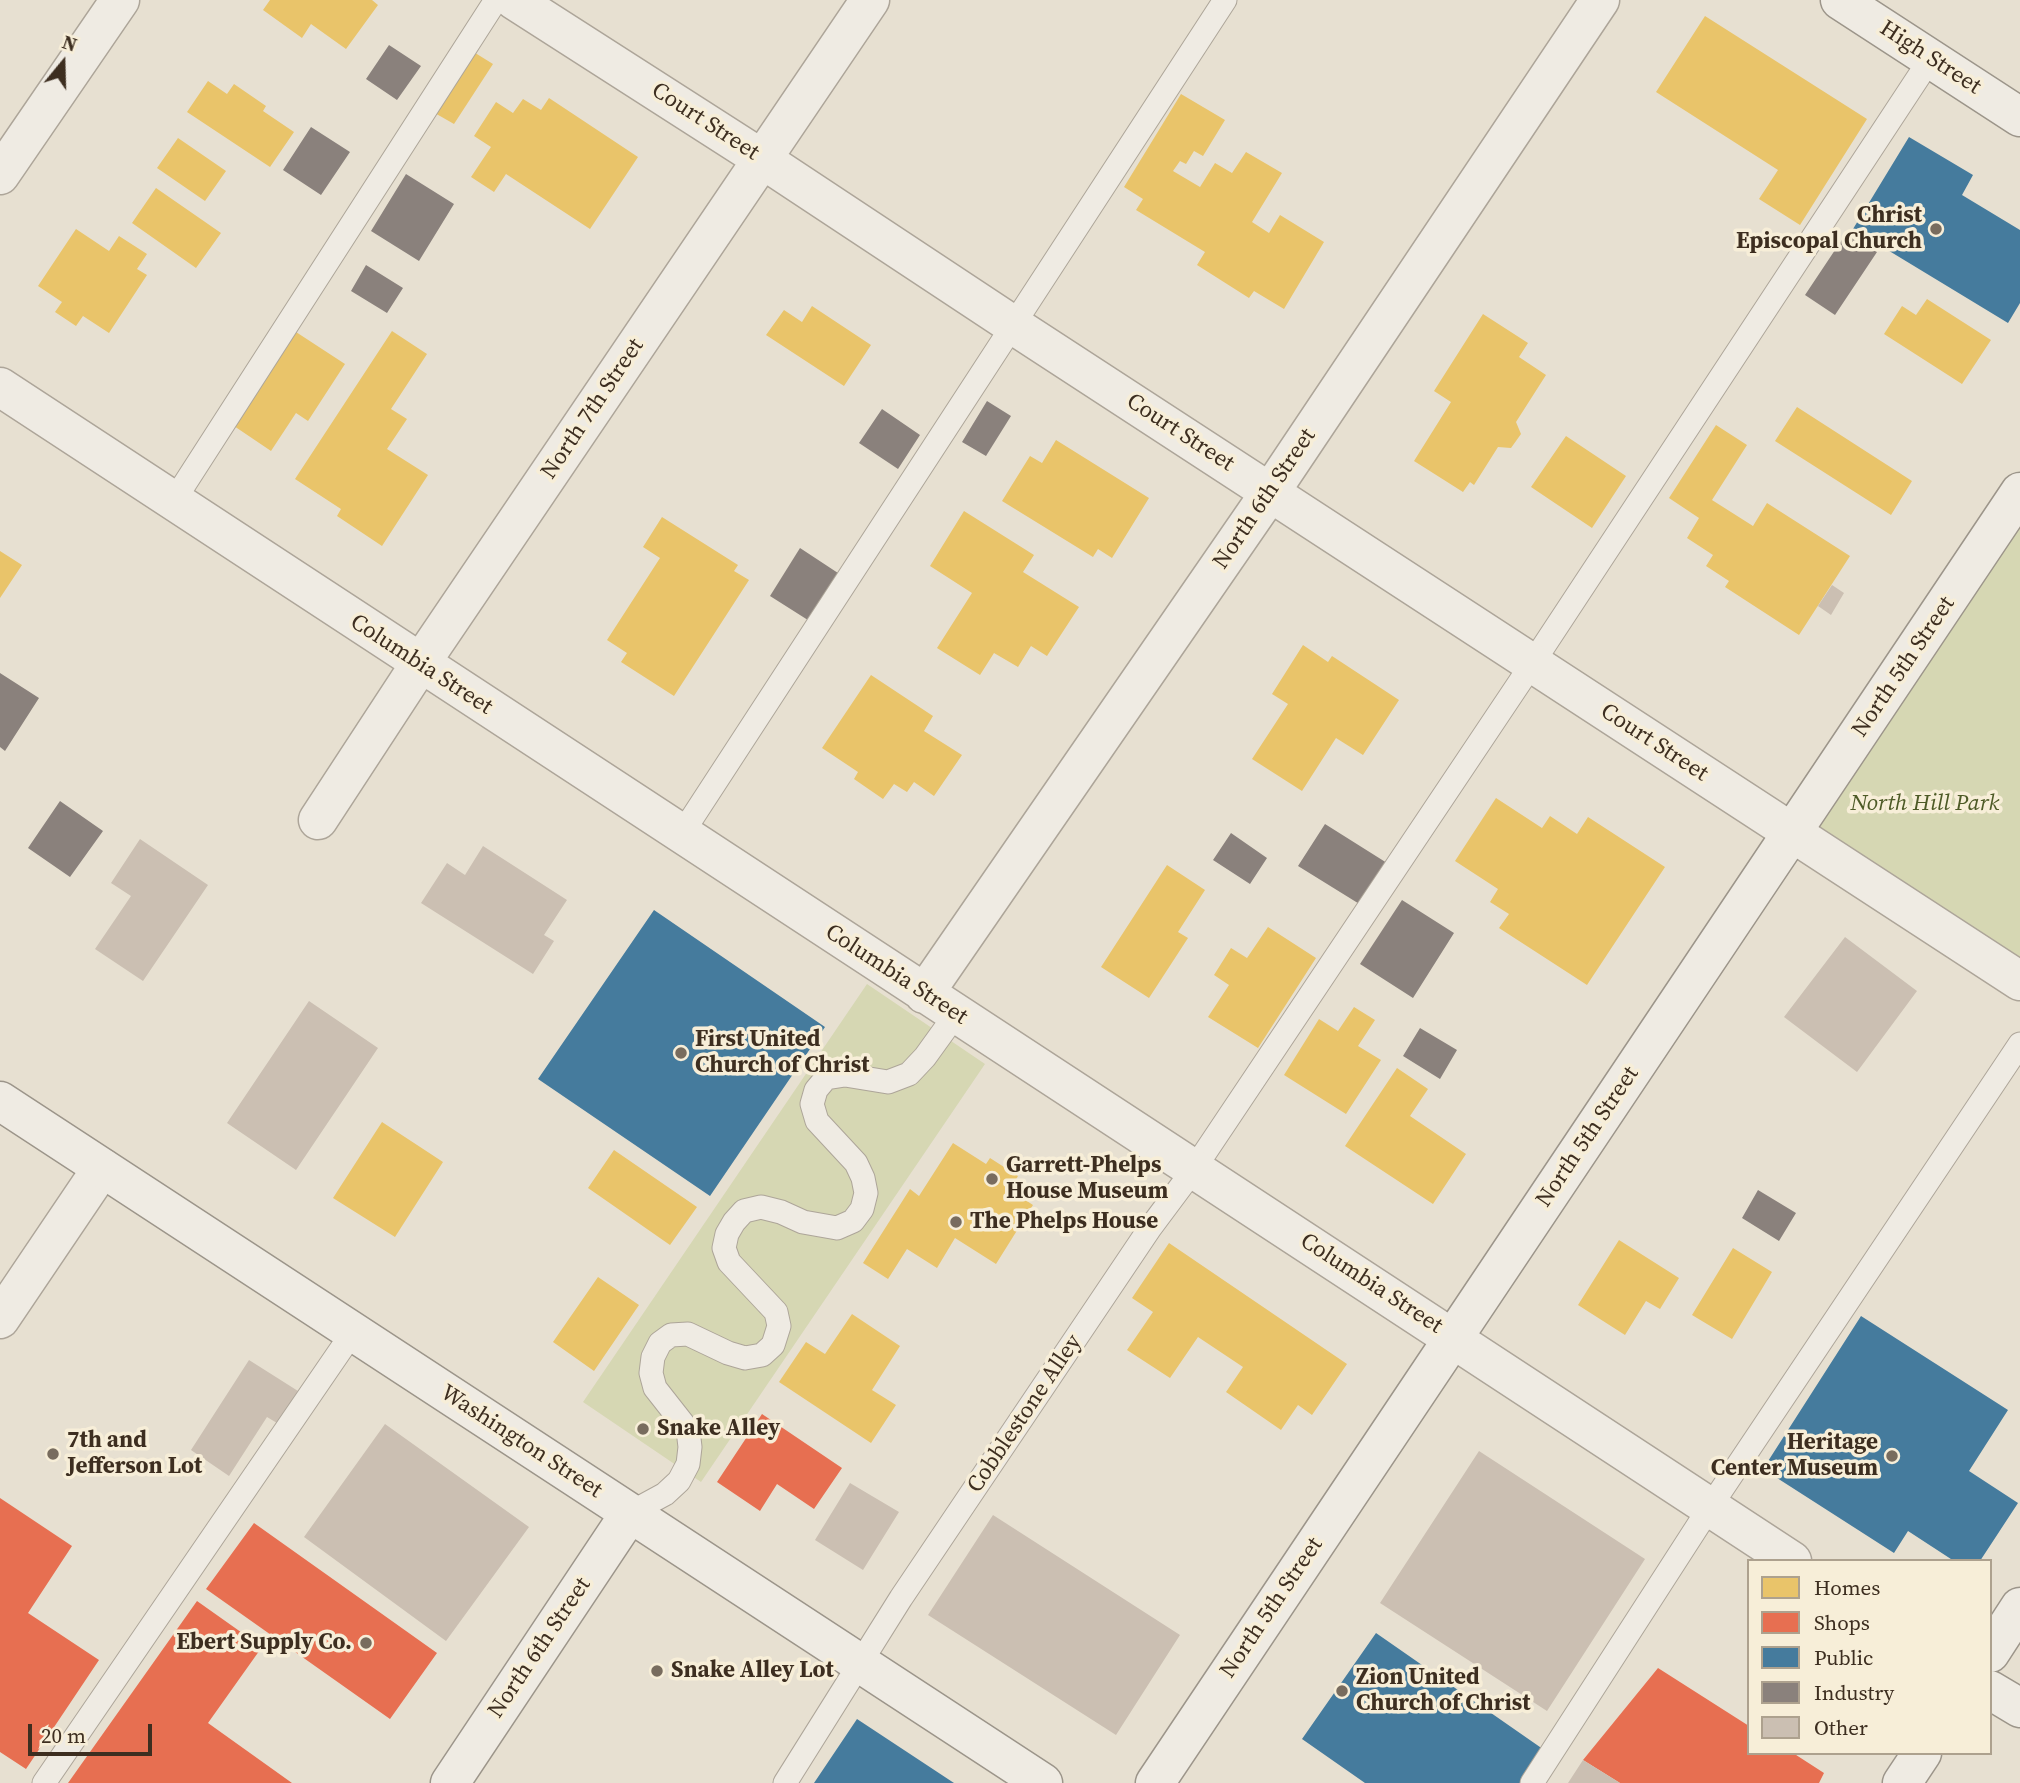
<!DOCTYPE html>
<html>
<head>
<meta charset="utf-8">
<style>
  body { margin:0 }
  #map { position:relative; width:2020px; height:1783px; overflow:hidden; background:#e7e0d1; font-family:"Source Serif 4",serif }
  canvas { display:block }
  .legend { position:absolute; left:1747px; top:1559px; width:245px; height:196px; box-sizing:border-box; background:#f7eed8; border:2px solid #ada18e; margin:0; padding:9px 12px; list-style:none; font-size:21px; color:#3d2e20 }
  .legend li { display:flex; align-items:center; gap:14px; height:35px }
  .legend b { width:35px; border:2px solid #ada18e }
  .north { position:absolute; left:28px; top:28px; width:70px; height:70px; -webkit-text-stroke:5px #f7eed8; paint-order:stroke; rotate:19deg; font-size:19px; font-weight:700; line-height:28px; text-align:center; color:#3d2e20 }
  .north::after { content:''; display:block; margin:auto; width:24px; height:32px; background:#3d2e20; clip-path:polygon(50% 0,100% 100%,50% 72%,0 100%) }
  .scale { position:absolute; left:28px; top:1724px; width:124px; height:32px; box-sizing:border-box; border:4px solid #3d2e20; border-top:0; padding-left:9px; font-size:21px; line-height:24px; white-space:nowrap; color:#3d2e20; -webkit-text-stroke:5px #f7eed8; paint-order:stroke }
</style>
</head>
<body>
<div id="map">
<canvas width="2020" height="1783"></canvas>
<ul class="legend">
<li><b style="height:19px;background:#e9c46a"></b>Homes</li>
<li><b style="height:19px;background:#e76f51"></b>Shops</li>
<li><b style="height:19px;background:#457b9d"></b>Public</li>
<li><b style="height:19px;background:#8a817c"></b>Industry</li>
<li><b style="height:19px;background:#cbbfb2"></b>Other</li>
</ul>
<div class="north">N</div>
<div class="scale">20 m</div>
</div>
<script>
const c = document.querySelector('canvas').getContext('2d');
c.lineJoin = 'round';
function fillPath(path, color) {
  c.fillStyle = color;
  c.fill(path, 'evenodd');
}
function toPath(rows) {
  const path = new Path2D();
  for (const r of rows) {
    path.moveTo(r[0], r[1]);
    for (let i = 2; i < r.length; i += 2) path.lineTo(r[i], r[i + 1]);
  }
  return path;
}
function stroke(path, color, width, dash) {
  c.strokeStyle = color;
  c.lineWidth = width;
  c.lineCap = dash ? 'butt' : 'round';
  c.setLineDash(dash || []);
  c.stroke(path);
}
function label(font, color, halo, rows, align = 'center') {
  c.font = font + ' "Source Serif 4",serif';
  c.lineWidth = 7;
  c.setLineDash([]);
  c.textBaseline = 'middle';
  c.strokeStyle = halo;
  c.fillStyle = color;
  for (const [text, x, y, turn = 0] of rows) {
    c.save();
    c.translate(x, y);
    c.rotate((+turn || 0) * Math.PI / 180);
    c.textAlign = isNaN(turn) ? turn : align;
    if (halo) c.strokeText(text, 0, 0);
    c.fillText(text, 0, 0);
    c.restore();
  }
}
fillPath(toPath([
  [2020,492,2020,981,1794,832],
  [867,984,985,1064,701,1482,583,1402]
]), '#d6d7b3');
fillPath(toPath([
  [270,0,372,0,378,5,346,49,311,24,302,38,263,10],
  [1705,16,1867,119,1800,225,1759,199,1778,170,1656,92],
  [472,51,493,64,454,124,433,112],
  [208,81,227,94,234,84,266,106,263,111,294,132,270,167,187,112],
  [1181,94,1225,120,1203,156,1194,151,1186,164,1180,161,1173,171,1200,187,1215,163,1232,173,1246,152,1282,173,1252,222,1269,233,1280,215,1324,242,1284,309,1254,291,1249,298,1197,265,1205,252,1136,210,1143,199,1124,187],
  [549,98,638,157,590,229,506,174,494,192,471,177,491,147,474,136,496,102,513,113,523,99,541,110],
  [178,138,226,171,205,201,157,168],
  [156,188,221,233,196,268,132,223],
  [76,229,109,251,119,236,147,254,137,269,147,275,109,333,83,316,76,326,55,312,62,302,38,286],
  [1927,299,1991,340,1962,384,1884,334,1902,306,1916,315],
  [812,306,871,345,844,386,766,335,784,310,802,322],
  [1483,314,1528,343,1519,357,1546,375,1516,422,1521,434,1511,448,1498,447,1474,485,1470,482,1463,492,1414,461,1451,402,1434,391],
  [392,331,427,354,391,409,407,419,387,449,428,475,382,546,337,516,341,509,295,479],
  [296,332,345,364,308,421,296,413,271,451,234,426],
  [1797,407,1912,481,1891,515,1775,441],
  [1716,425,1747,445,1712,500,1753,526,1767,503,1850,556,1799,635,1725,587,1729,581,1706,566,1713,555,1687,538,1699,518,1669,498],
  [1566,436,1626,476,1592,528,1531,487],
  [1056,440,1149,498,1112,558,1098,549,1093,557,1002,501,1030,456,1042,463],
  [964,511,1034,555,1023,572,1079,607,1047,656,1031,646,1018,667,994,653,980,675,937,648,972,593,930,566],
  [662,517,738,565,734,571,749,580,674,696,621,662,627,653,607,640,660,558,643,547],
  [0,551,22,565,0,598],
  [1303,645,1328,662,1332,656,1399,700,1363,755,1336,738,1302,791,1252,759,1288,704,1272,694],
  [871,675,933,716,924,731,962,755,934,796,914,782,907,792,894,784,883,799,854,779,858,772,822,748],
  [1496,798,1542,828,1550,816,1577,834,1588,817,1665,867,1587,985,1499,928,1509,914,1490,902,1498,889,1455,861],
  [1167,865,1205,890,1178,932,1188,938,1149,998,1101,967],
  [1268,927,1316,958,1258,1048,1208,1017,1229,985,1214,975,1231,948,1247,958],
  [1354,1007,1375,1020,1358,1046,1381,1060,1346,1114,1284,1075,1319,1019,1338,1031],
  [1397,1068,1428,1089,1410,1116,1466,1154,1433,1204,1345,1146],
  [382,1122,443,1162,395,1237,333,1198],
  [953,1143,986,1164,990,1158,1018,1176,1010,1190,1033,1205,996,1264,955,1238,937,1268,907,1249,888,1279,863,1263,910,1189,919,1196],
  [614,1150,697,1207,670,1245,588,1188],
  [1619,1240,1679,1278,1660,1309,1646,1301,1625,1335,1578,1305],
  [1169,1243,1347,1364,1312,1415,1298,1405,1281,1430,1226,1392,1243,1367,1198,1337,1170,1378,1127,1350,1153,1312,1132,1298],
  [1733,1248,1772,1272,1732,1339,1692,1315],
  [598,1277,639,1305,594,1371,553,1342],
  [852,1314,900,1346,872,1390,896,1405,871,1443,779,1382,806,1342,825,1354]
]), '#e9c46a');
fillPath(toPath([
  [762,1414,842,1468,814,1509,777,1484,760,1511,717,1482],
  [0,1498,72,1546,28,1613,99,1660,26,1769,0,1752],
  [254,1523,437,1653,390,1719,206,1589],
  [197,1601,262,1647,208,1723,292,1783,68,1783],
  [1658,1668,1749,1726,1749,1753,1793,1753,1824,1773,1819,1783,1620,1783,1583,1760]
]), '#e76f51');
fillPath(toPath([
  [1909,137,1973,175,1962,195,2020,230,2020,303,2008,323,1853,229],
  [654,910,825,1027,710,1196,538,1079],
  [1861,1316,2008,1410,1969,1471,2018,1503,1980,1561,1954,1561,1908,1531,1894,1553,1763,1469],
  [1376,1633,1550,1754,1527,1783,1365,1783,1302,1739],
  [857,1719,954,1783,814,1783]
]), '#457b9d');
fillPath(toPath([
  [389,45,421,66,397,100,366,79],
  [311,127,350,152,321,195,283,170],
  [406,174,454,204,419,261,371,231],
  [1847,232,1877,252,1835,315,1805,295],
  [366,265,403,288,387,313,351,291],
  [987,401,1011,416,986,456,962,442],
  [882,409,920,435,898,469,859,443],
  [800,548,841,575,811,622,770,596],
  [0,673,39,698,5,751,0,747],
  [60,801,103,831,70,877,28,848],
  [1325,824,1387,863,1361,905,1298,866],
  [1231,833,1267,858,1250,884,1213,860],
  [1402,900,1454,933,1413,998,1360,964],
  [1420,1028,1457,1050,1440,1079,1403,1056],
  [1758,1190,1796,1213,1779,1241,1742,1218]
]), '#8a817c');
fillPath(toPath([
  [1832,585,1844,593,1831,615,1818,606],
  [140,839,208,885,143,981,95,949,131,896,111,883],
  [483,846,567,900,544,935,554,941,533,974,421,903,447,863,465,875],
  [1845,937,1917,991,1857,1072,1784,1017],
  [309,1001,378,1048,296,1170,227,1123],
  [249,1360,298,1391,277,1423,267,1417,229,1476,191,1450],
  [385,1424,529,1527,446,1641,304,1537],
  [1479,1451,1645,1559,1547,1711,1380,1603],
  [850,1483,899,1512,863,1570,815,1540],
  [993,1515,1180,1635,1116,1735,928,1615],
  [1583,1760,1620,1783,1568,1783]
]), '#cbbfb2');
const lane = toPath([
  [173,502,496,0],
  [681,835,1225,0],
  [630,1513,665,1494,679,1481,688,1464,690,1447,688,1430,655,1388,651,1373,653,1357,660,1343,671,1335,688,1334,728,1353,745,1358,762,1355,773,1345,779,1326,776,1312,729,1262,724,1248,727,1234,734,1222,744,1211,761,1207,781,1212,803,1222,837,1228,853,1221,862,1209,866,1193,863,1178,856,1163,817,1121,812,1104,816,1090,826,1078,845,1075,888,1082,909,1074,925,1057,956,1014],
  [44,1783,353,1332],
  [785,1783,901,1598,1150,1228,1194,1169,1532,664,1931,58],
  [1532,1783,1710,1507,2020,1044]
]);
const street = toPath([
  [514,0,762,159,1013,325,2020,981],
  [0,175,120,0],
  [0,387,1792,1561],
  [318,820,420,664,870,0],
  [924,994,1271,491,1600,0],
  [0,1319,102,1168]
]);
const secondary = toPath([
  [1840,0,2020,117],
  [0,1101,1043,1783],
  [1990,1653,2020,1607],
  [1990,1690,2020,1708],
  [450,1783,630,1513],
  [1155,1783,2020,492],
  [1902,1783,1922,1753]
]);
stroke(lane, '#ada599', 25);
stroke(street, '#ada599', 41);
stroke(secondary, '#9c958a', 41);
stroke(lane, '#efebe3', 23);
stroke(street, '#efebe3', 38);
stroke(secondary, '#efebe3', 38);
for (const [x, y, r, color] of [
  [1936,229,7,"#786c5e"],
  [681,1053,7,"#786c5e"],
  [992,1179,7,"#786c5e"],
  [956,1222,7,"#786c5e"],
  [643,1429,7,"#786c5e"],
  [53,1454,7,"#786c5e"],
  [1892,1456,7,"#786c5e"],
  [366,1643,7,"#786c5e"],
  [657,1671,7,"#786c5e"],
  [1342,1691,7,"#786c5e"]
]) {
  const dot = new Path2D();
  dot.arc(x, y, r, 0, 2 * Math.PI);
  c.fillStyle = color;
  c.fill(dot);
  stroke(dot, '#f7eed8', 2.5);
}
label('23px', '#3d2e20', '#f7eed8', [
  ["High Street",1930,58,33],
  ["Court Street",705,122,33],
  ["North 7th Street",593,409,-56],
  ["Court Street",1180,433,33],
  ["North 6th Street",1265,499,-56],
  ["Columbia Street",421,665,33],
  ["North 5th Street",1904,667,-56],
  ["Court Street",1654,743,33],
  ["Columbia Street",896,975,33],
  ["North 5th Street",1588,1137,-56],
  ["Columbia Street",1371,1284,33],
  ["Cobblestone Alley",1025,1414,-56],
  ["Washington Street",521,1442,33],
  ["North 5th Street",1272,1608,-56],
  ["North 6th Street",540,1648,-56]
]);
label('bold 23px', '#3d2e20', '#f7eed8', [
  ["Christ",1922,216,"right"],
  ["Episcopal Church",1922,242,"right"],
  ["First United",695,1040],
  ["Church of Christ",695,1066],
  ["Garrett-Phelps",1006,1166],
  ["House Museum",1006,1192],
  ["The Phelps House",970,1222],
  ["Snake Alley",657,1429],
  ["7th and",67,1441],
  ["Jefferson Lot",67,1467],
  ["Heritage",1878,1443,"right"],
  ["Center Museum",1878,1469,"right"],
  ["Ebert Supply Co.",352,1643,"right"],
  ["Snake Alley Lot",671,1671],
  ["Zion United",1356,1678],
  ["Church of Christ",1356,1704]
], 'left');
label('italic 23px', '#4d5a26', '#f7eed8', [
  ["North Hill Park",1925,804]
]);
</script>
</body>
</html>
